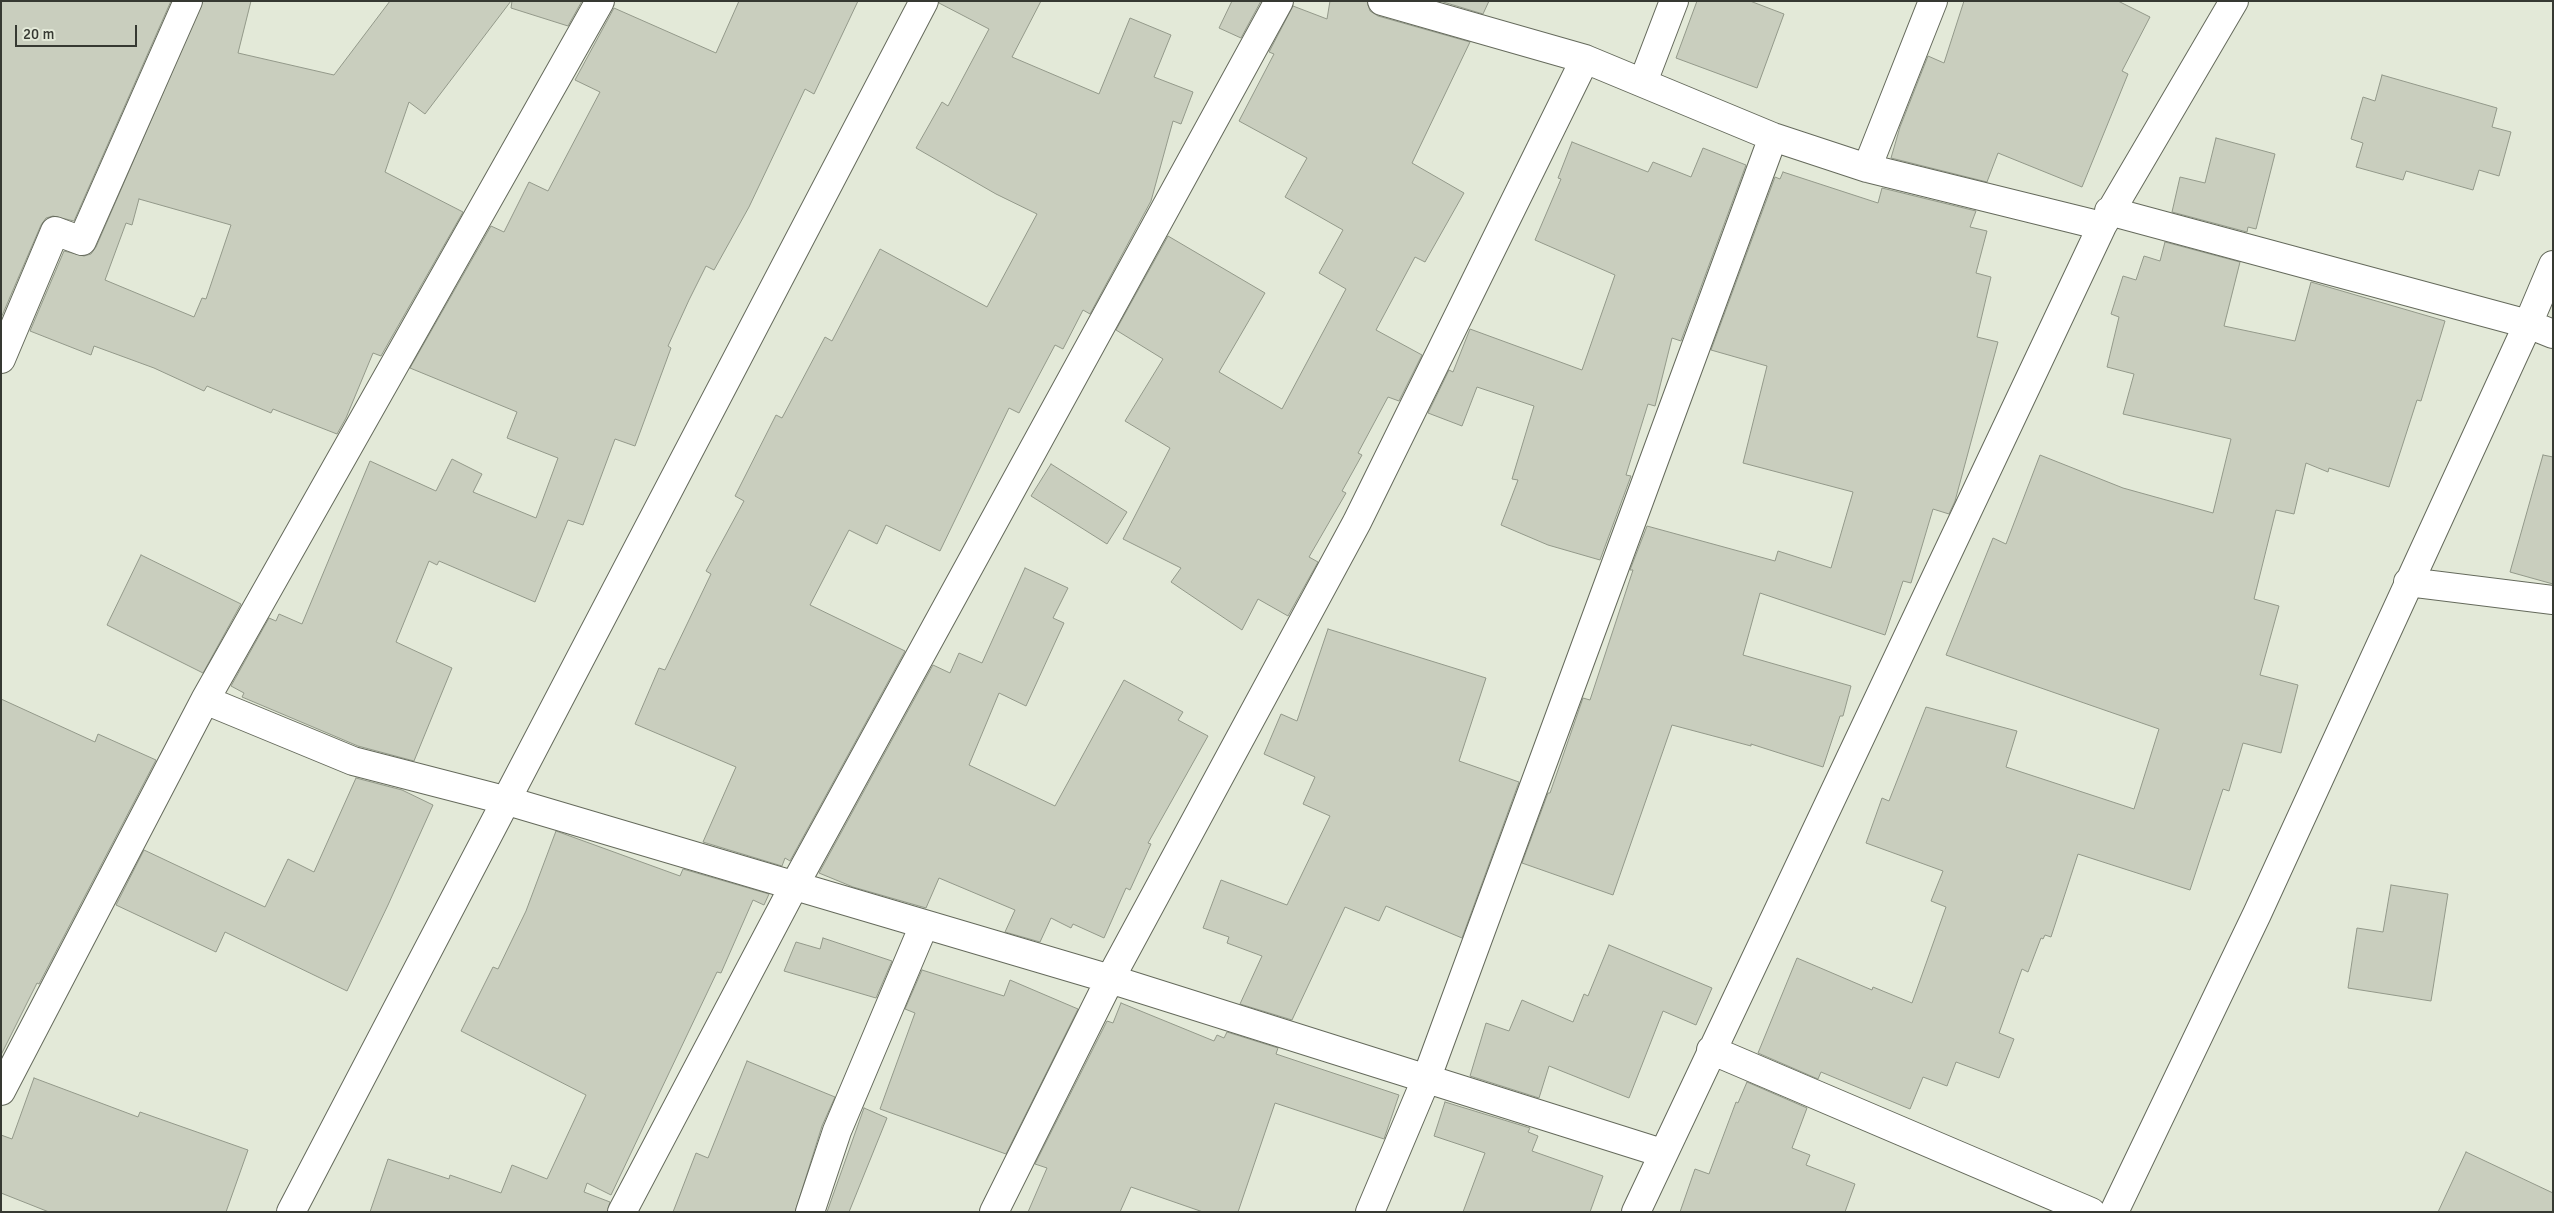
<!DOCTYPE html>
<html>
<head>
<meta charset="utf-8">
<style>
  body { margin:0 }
  #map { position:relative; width:2554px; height:1213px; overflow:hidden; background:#e3e9d8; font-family:Signika,sans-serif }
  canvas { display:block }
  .frame { position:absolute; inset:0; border:2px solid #363932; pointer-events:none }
  .scale { position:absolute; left:15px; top:25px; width:122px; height:22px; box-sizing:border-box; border:2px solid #363932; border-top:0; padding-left:6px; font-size:15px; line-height:18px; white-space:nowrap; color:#363932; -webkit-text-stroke:4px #e3e9d8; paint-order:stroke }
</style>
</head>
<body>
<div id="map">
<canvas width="2554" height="1213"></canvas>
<div class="frame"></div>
<div class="scale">20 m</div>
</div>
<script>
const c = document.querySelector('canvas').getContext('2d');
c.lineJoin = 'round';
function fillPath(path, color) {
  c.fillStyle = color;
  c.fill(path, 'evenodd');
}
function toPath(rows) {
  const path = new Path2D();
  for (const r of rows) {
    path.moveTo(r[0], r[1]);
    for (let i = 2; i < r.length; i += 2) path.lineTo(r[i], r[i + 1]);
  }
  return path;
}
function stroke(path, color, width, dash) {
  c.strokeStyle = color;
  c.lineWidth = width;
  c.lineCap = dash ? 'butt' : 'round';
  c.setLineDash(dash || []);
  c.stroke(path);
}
const building = toPath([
  [1,1,171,1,74,221,53,216,46,218,41,225,1,318,1,1],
  [203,1,251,1,238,53,334,75,390,1,511,1,425,114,409,102,385,172,463,212,381,356,373,353,346,418,337,434,273,409,271,413,207,386,204,391,154,368,94,346,91,355,30,331,64,251,84,256,91,254,96,247,203,1],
  [139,199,231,225,206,299,202,298,194,317,105,280,126,223,132,225,139,199],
  [512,1,582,1,568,26,511,8,512,1],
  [739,1,858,1,814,94,805,89,749,207,714,270,706,266,689,300,668,346,671,348,635,446,615,439,583,525,568,520,535,602,439,561,437,565,429,561,396,642,452,668,414,761,358,746,242,697,244,693,231,686,269,618,276,621,279,614,302,624,370,461,436,491,452,459,482,474,473,492,536,518,558,458,507,438,517,412,410,368,491,226,504,232,529,182,548,191,600,92,575,80,614,8,716,53,739,1],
  [939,1,1041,1,1012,57,1099,94,1130,18,1171,35,1154,77,1193,92,1181,124,1173,121,1151,201,1090,314,1083,310,1063,349,1055,345,1019,413,1009,408,940,551,886,525,877,544,849,530,810,605,905,651,790,861,785,858,782,866,703,842,736,767,635,724,659,668,665,670,711,574,706,571,744,501,735,496,776,415,782,418,825,337,832,341,880,249,987,307,1037,214,996,194,916,148,942,102,948,106,989,29,939,3,939,1],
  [1232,1,1261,1,1241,38,1219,28,1232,1],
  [1330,1,1367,1,1370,11,1378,16,1470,42,1412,163,1464,193,1425,262,1415,257,1376,330,1422,355,1399,401,1388,397,1358,453,1362,455,1342,491,1346,493,1309,557,1318,562,1288,616,1258,599,1242,630,1171,582,1181,568,1123,539,1170,448,1125,421,1163,359,1116,330,1168,236,1265,293,1219,372,1282,409,1346,289,1319,273,1343,230,1285,197,1307,158,1239,121,1274,54,1269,52,1293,6,1327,19,1330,1],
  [1440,1,1489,1,1483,14,1440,1],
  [1697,1,1750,1,1784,14,1757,88,1676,58,1697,1],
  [1964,1,2118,1,2150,17,2122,71,2128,74,2082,187,1998,153,1987,182,1891,158,1900,127,1928,56,1944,63,1964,1],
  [2382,75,2497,108,2492,127,2511,132,2499,176,2479,170,2473,190,2406,171,2403,180,2356,167,2363,143,2351,139,2363,97,2375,101,2382,75],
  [2216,138,2275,154,2256,229,2248,227,2247,232,2172,212,2180,177,2205,183,2216,138],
  [1572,142,1648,172,1653,162,1691,177,1703,148,1746,165,1681,341,1672,338,1655,406,1648,404,1626,475,1631,476,1600,560,1548,545,1501,525,1518,480,1512,479,1534,406,1477,387,1462,426,1428,413,1449,370,1453,372,1470,329,1582,370,1615,275,1535,240,1561,179,1558,178,1572,142],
  [1783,172,1878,203,1882,188,1976,211,1970,227,1987,231,1976,273,1991,277,1977,337,1998,342,1955,501,1949,514,1933,509,1911,583,1903,581,1885,635,1760,593,1743,655,1851,686,1843,716,1840,716,1823,767,1751,744,1751,746,1672,725,1613,895,1522,863,1548,793,1550,793,1583,698,1590,700,1633,570,1630,570,1647,526,1775,561,1778,551,1831,568,1853,492,1743,463,1767,366,1711,350,1775,177,1780,179,1783,172],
  [2165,242,2240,262,2224,326,2295,341,2311,282,2445,321,2421,401,2417,400,2389,487,2329,468,2328,472,2306,463,2294,514,2276,510,2254,599,2279,606,2260,675,2298,685,2281,753,2243,743,2229,791,2223,789,2190,890,2078,854,2051,937,2045,935,2043,939,2041,938,2028,972,2022,969,1999,1033,2014,1039,1999,1078,1956,1062,1947,1086,1923,1077,1910,1109,1821,1072,1818,1079,1758,1053,1797,958,1872,990,1873,987,1912,1003,1946,907,1931,901,1943,871,1866,843,1882,798,1889,801,1926,707,2017,731,2006,767,2134,809,2159,729,1946,655,1993,538,2006,544,2040,455,2123,488,2213,513,2231,439,2123,414,2134,374,2107,367,2119,317,2111,314,2123,276,2136,280,2144,256,2160,261,2165,242],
  [2543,455,2553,457,2553,584,2510,572,2543,455],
  [1051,464,1127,512,1107,544,1031,496,1051,464],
  [141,555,241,604,203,673,107,625,141,555],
  [1025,568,1068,588,1053,618,1064,623,1026,706,999,693,969,765,1055,806,1124,680,1183,712,1178,720,1208,736,1148,843,1151,844,1130,890,1126,888,1104,938,1073,924,1071,928,1051,918,1040,942,1005,932,1015,910,939,878,926,908,853,887,819,873,933,665,950,673,959,653,982,663,1025,568],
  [1328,629,1486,678,1459,761,1519,782,1462,938,1386,906,1379,921,1345,907,1292,1020,1240,1004,1262,956,1227,943,1229,937,1203,928,1221,880,1287,905,1330,816,1303,804,1315,777,1264,754,1281,714,1297,721,1328,629],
  [1,699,95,742,98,734,156,760,39,984,37,983,1,1055,1,699],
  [356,778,402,790,433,805,388,905,347,991,225,932,216,952,116,905,144,850,265,907,288,859,314,872,356,778],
  [556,831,680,876,683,869,769,894,764,905,753,900,721,973,717,972,611,1195,587,1183,584,1192,610,1202,607,1212,370,1212,388,1159,449,1179,450,1175,501,1193,512,1165,547,1179,586,1095,461,1031,493,967,498,969,526,911,556,831],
  [2391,885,2448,894,2431,1001,2348,988,2357,928,2383,932,2391,885],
  [823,938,892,961,876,998,784,971,796,942,820,949,823,938],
  [1609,945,1712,988,1696,1025,1663,1011,1629,1098,1549,1066,1539,1098,1470,1076,1486,1023,1509,1031,1522,1000,1573,1022,1584,994,1588,996,1609,945],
  [922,970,1004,996,1010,980,1078,1009,1006,1154,880,1109,915,1013,905,1009,922,970],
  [1121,1003,1214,1041,1217,1035,1224,1038,1227,1032,1278,1048,1276,1054,1399,1095,1384,1139,1275,1103,1238,1212,1203,1212,1131,1187,1120,1212,1028,1212,1047,1168,1035,1164,1107,1021,1113,1023,1121,1003],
  [747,1061,835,1097,822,1126,795,1212,673,1212,696,1153,708,1158,747,1061],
  [34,1078,138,1117,140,1112,248,1150,226,1212,49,1212,1,1193,1,1135,12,1139,34,1078],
  [1747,1082,1807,1108,1792,1148,1810,1155,1806,1165,1855,1184,1845,1212,1680,1212,1695,1169,1709,1174,1736,1102,1738,1103,1747,1082],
  [1445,1102,1530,1128,1528,1132,1538,1136,1532,1151,1603,1176,1590,1212,1463,1212,1485,1153,1434,1136,1445,1102],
  [864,1108,887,1118,849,1212,827,1212,864,1108],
  [2466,1152,2553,1193,2553,1212,2438,1212,2466,1152]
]);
fillPath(building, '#c9cebe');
stroke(building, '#93998a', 1);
const minor = toPath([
  [1382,1,1585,59,1773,137,1867,168,2102,226],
  [1643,82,1674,1],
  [1867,168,1933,1],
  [2109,211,2528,324,2553,334],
  [1,359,55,231,82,241,188,1],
  [2408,582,2553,600],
  [205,700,353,761,508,801,1110,979,1662,1153],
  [1711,1050,2091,1212],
  [1,1091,205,700,600,1],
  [622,1212,794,886,1279,1],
  [810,1212,837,1131,924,925],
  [994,1212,1110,979,1357,522,1585,59],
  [1370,1212,1427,1077,1773,137],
  [1636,1212,2102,226,2234,1],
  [2114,1212,2257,914,2528,324,2553,265]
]);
const tertiary = toPath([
  [291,1212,924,1]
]);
stroke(minor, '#656a5c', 30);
stroke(tertiary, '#656a5c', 30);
stroke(minor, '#fff', 28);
stroke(tertiary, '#fff', 28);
</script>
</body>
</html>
